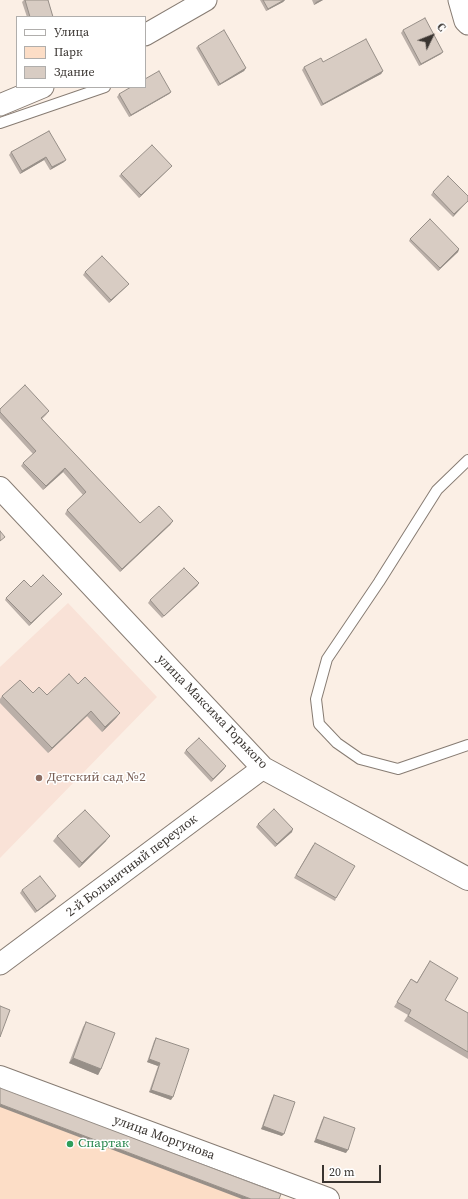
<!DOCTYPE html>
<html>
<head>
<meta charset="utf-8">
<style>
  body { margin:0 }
  #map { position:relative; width:468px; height:1199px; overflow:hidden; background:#fbefe5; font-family:"Source Serif 4",serif }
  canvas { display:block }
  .legend { position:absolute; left:16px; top:16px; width:130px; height:72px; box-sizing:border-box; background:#fff; border:1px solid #b0aeac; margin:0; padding:5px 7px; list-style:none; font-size:12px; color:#393430 }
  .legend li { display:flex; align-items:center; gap:8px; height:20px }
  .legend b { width:20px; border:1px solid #b0aeac }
  .north { position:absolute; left:412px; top:16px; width:40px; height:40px; -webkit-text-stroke:3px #fff; paint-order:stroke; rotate:47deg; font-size:11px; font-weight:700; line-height:16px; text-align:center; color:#393430 }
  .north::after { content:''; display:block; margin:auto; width:14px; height:18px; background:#393430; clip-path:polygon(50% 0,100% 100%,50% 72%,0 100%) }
  .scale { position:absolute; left:322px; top:1165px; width:59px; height:18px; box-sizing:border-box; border:2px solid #393430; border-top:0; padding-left:5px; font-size:12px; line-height:14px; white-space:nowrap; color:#393430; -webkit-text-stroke:3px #fff; paint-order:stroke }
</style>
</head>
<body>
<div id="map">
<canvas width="468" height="1199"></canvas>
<ul class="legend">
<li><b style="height:5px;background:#fff"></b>Улица</li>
<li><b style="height:11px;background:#fcddc6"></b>Парк</li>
<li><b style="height:11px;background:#d8ccc3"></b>Здание</li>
</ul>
<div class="north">С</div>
<div class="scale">20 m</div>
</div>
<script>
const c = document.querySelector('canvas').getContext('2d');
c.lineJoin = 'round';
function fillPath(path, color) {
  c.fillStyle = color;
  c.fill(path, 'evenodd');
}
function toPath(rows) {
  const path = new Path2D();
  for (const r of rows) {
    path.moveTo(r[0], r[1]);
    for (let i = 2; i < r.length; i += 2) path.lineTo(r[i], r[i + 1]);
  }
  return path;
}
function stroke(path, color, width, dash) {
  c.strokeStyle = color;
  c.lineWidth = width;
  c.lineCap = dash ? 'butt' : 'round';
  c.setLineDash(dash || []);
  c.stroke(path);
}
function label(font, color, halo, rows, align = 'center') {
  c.font = font + ' "Source Serif 4",serif';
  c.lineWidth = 3;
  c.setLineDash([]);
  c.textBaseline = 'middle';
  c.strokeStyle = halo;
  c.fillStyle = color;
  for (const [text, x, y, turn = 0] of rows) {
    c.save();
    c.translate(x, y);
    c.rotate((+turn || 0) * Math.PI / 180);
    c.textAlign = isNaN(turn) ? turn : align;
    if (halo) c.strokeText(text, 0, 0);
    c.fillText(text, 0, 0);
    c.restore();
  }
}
fillPath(toPath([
  [68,603,157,697,0,858,0,667]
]), '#f9e2d7');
fillPath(toPath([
  [0,1092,279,1197,284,1199,0,1199]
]), '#fcddc6');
const service = toPath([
  [0,123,105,87],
  [468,460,437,490,379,582,327,659,316,699,319,724,337,743,360,759,398,769,468,745]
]);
const minor = toPath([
  [459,0,465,21,468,24],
  [145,35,206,0],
  [0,105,43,87],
  [0,964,263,768]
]);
const secondary = toPath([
  [0,488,263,768,468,879],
  [0,1077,328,1199]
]);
stroke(service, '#877c73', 12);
stroke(minor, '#877c73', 23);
stroke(secondary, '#877c73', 24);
stroke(service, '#fff', 10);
stroke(minor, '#fff', 21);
stroke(secondary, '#fff', 22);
fillPath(toPath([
  [24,0,48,0,53,17,27,17,22,2],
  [260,0,285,0,283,2,266,11],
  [312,0,323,0,314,5],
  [403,30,441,54,419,66,401,33],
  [198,46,246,68,244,71,218,86,196,48],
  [323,62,383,71,381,74,321,106,302,70,304,67],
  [171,92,169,94,129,117,117,97,119,94],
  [49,131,64,162,50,170,44,160,20,174,9,155,11,152],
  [170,168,139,198,119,176,121,174],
  [433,192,468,196,453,217,431,195],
  [410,239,459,249,458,252,438,271,409,241],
  [85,272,127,286,109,303,83,275],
  [0,409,49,411,46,415,42,419,140,523,173,521,170,525,120,572,65,514,67,510,83,495,63,472,43,490,21,466,23,463,33,454,0,418],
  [199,583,197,586,162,618,148,603,150,600],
  [31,587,62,594,60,596,29,626,5,600,6,598],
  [78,684,120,713,116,718,102,732,87,716,48,753,0,703,0,699,2,696,33,693,47,695],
  [186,750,226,766,224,769,211,782,184,753],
  [258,824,292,832,275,847,256,827],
  [57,836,106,841,79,868,53,841],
  [313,845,336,898,335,901,294,878],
  [22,890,54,899,35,913,20,893],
  [430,961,445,1000,468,1013,468,1059,404,1021,408,1015,394,1007,411,979,417,982],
  [86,1022,101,1069,98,1075,69,1063,83,1027],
  [156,1038,171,1100,149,1092,158,1066,147,1062,154,1041],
  [274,1095,282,1136,261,1129,272,1098],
  [324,1117,346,1153,314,1142,322,1120]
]), '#baafa8');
fillPath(toPath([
  [284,0,285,0,283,2,266,11,268,9],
  [320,0,323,0,314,5,316,2],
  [443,52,441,54,419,66,421,64],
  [246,68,244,71,218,86,220,84],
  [383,71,381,74,321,106,323,104],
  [171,92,169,94,129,117,131,115],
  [46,157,44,160,20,174,22,171],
  [66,160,64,162,50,170,52,167],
  [172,166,170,168,139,198,141,195],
  [468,201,453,217,454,214],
  [459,249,458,252,438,271,440,268],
  [129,284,127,286,109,303,111,300],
  [65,468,63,472,43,490,46,486],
  [173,521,170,525,120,572,122,569],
  [199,583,197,586,162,618,164,616],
  [62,594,60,596,29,626,31,623],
  [91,711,87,716,48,753,52,748],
  [120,713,116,718,102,732,105,727],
  [226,766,224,769,211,782,213,779],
  [293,829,292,832,275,847,277,844],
  [110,836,106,841,79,868,82,863],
  [56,896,54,899,35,913,37,911],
  [73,1058,101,1069,98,1075,69,1063],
  [149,1059,160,1063,158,1066,147,1062],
  [151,1090,173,1097,171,1100,149,1092],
  [0,1104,251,1199,242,1199,0,1107],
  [263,1126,284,1134,282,1136,261,1129],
  [316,1139,348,1150,346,1153,314,1142]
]), '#978f88');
const building = toPath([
  [25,0,48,0,53,17,30,17,25,0],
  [263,0,284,0,268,9,263,0],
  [425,18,443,52,421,64,403,30,425,18],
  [224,30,246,68,220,84,198,46,224,30],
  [366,39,383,71,323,104,304,67,321,58,323,62,366,39],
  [159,71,171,92,131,115,119,94,131,87,145,87,145,79,159,71],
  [49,131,66,160,52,167,46,157,22,171,11,152,49,131],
  [152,145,172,166,141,195,121,174,152,145],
  [448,176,468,196,468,201,454,214,433,192,448,176],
  [430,219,459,249,440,268,410,239,430,219],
  [102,256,129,284,111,300,85,272,102,256],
  [25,385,49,411,41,418,140,523,159,506,173,521,122,569,67,510,86,492,65,468,46,486,23,463,36,451,0,412,0,409,25,385],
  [0,531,5,537,0,541,0,531],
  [184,568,199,583,164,616,150,600,184,568],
  [43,575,62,594,31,623,6,598,24,580,31,587,43,575],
  [69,674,78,684,85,677,120,713,105,727,91,711,52,748,2,696,20,680,33,693,39,687,47,695,69,674],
  [199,738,226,766,213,779,186,750,199,738],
  [274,809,293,829,277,844,258,824,274,809],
  [85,810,110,836,82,863,57,836,85,810],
  [315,843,355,866,336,898,296,875,315,843],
  [40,876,56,896,37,911,22,890,40,876],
  [430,961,458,978,445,1000,468,1013,468,1052,408,1016,411,1010,397,1002,411,979,417,983,430,961],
  [0,1006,10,1010,0,1037,0,1006],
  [86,1022,115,1033,101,1069,73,1058,86,1022],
  [156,1038,189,1049,173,1097,151,1090,160,1063,149,1059,156,1038],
  [0,1088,281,1194,279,1199,251,1199,0,1104,0,1088],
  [274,1095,295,1102,284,1134,263,1126,274,1095],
  [324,1117,355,1128,348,1150,316,1139,324,1117]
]);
fillPath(building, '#d8ccc3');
stroke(building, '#978f88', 1);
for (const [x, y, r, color] of [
  [39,778,4,"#8d6e63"],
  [70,1144,4,"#2e9e5b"]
]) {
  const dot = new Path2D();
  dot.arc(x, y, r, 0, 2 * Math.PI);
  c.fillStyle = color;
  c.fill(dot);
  stroke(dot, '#fff', 1.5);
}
label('13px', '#393430', '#fff', [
  ["улица Максима Горького",212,712,46],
  ["2-й Больничный переулок",132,866,-37],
  ["улица Моргунова",164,1138,20]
]);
label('13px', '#785e54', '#fff', [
  ["Детский сад №2",47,778]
], 'left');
label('13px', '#27864d', '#fff', [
  ["Спартак",78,1144]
], 'left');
</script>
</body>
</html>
